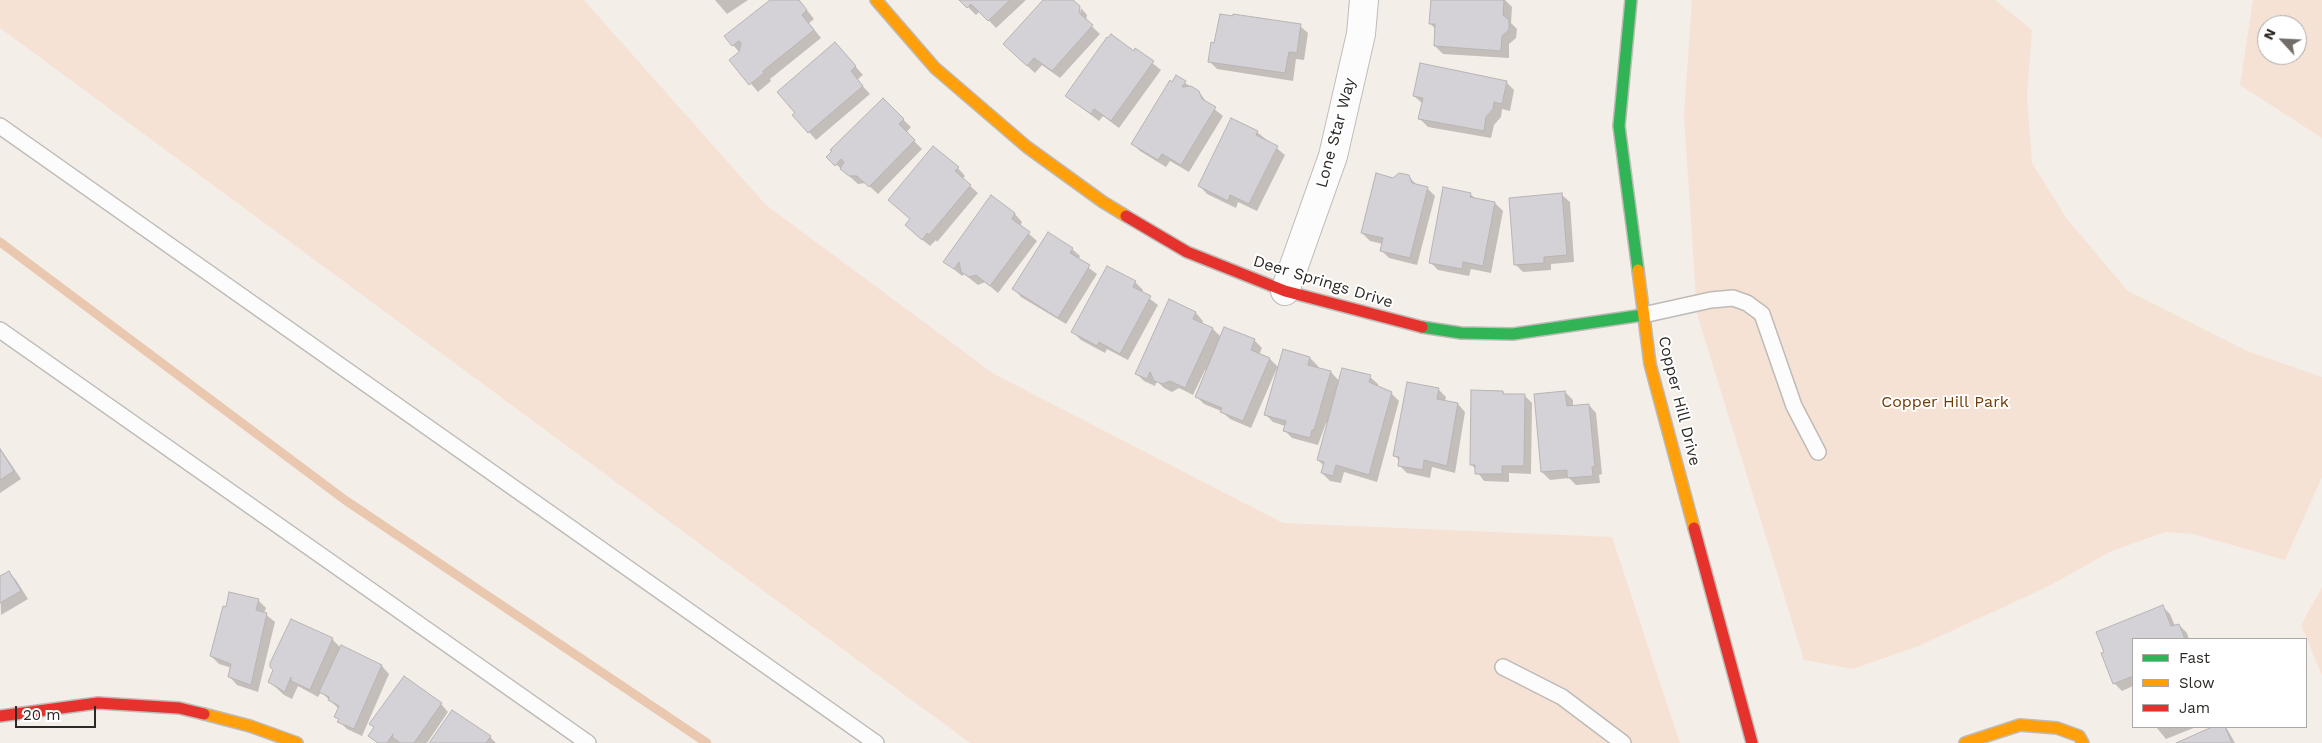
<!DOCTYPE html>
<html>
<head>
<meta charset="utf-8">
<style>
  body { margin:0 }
  #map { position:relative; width:2322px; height:743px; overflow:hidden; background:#f4eee9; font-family:"Work Sans",sans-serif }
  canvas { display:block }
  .legend { position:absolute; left:2132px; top:638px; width:175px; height:90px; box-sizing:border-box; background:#fff; border:1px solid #aba9a8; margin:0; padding:6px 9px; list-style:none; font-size:15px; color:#2c2825 }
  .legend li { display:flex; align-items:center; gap:10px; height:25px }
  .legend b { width:25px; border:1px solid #aba9a8 }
  .north { position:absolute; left:2257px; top:15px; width:50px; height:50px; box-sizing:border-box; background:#fff; border:1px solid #aba9a8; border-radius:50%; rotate:295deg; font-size:14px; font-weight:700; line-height:20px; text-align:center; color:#2c2825 }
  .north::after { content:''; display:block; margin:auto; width:18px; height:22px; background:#726d6a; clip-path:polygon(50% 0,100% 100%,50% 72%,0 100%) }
  .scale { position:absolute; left:15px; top:706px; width:81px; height:22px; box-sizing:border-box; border:2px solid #2c2825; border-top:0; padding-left:6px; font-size:15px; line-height:18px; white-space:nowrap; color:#2c2825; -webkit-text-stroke:4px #fff; paint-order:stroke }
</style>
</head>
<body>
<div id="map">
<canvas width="2322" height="743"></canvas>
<ul class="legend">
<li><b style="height:6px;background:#30b455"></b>Fast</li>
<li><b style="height:6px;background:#ff9f0a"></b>Slow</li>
<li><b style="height:6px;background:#e5322d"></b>Jam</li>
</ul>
<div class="north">N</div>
<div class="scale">20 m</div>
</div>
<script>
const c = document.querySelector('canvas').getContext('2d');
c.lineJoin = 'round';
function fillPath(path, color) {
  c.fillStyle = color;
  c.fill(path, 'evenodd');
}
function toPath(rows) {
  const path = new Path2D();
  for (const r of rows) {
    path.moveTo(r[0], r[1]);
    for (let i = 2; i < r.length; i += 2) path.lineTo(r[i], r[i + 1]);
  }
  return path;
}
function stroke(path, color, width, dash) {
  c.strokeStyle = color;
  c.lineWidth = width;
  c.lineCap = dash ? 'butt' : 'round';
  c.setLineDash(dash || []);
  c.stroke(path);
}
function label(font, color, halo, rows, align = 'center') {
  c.font = font + ' "Work Sans",sans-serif';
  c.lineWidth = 4;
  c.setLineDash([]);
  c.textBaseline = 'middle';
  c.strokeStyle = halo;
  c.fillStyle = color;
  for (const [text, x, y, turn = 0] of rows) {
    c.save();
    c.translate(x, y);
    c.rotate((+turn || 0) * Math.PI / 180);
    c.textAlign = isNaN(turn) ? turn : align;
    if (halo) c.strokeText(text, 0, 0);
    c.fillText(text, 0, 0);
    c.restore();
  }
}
fillPath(toPath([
  [0,0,584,0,766,205,994,374,1283,523,1612,537,1680,743,970,743,0,28],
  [1692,0,1995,0,2032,30,2027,96,2032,163,2067,219,2128,291,2247,351,2322,377,2322,477,2285,560,2193,534,2165,532,2112,551,2047,587,1921,645,1853,669,1804,660,1697,314,1684,115],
  [2253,0,2322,0,2322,138,2240,85],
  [2267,25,2297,25,2297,55,2267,55],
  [2322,587,2322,676,2301,625]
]), '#f6e2d4');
fillPath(toPath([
  [715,0,748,0,727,14],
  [773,0,799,0,814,19,809,23,821,38,770,79,771,81,758,92,731,60,740,53,726,37],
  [961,0,1026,0,996,28,980,11,976,15],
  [1044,0,1063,0,1079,19,1081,8,1087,15,1086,21,1100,34,1060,78,1042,65,1035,73,1012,52],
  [1432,0,1505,0,1512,7,1511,23,1517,29,1516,38,1509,44,1509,58,1443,54,1435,46,1436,30,1430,23],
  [1300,26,1308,33,1304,60,1296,59,1293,81,1217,69,1209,61],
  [1136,50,1161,70,1119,128,1103,116,1099,121,1066,96],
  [842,51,863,75,857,80,870,94,816,140,809,132],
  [1176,77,1199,92,1208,104,1223,116,1189,172,1170,161,1166,167,1140,151,1133,144],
  [1506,82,1514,90,1510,111,1502,109,1501,117,1494,125,1491,138,1428,127,1420,119,1423,104,1414,96],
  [883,100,911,127,906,133,922,149,878,194,866,183,858,184,828,157],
  [1257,132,1285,155,1257,211,1238,202,1236,208,1207,194,1200,186],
  [958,168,965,176,962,179,978,193,937,242,936,240,930,246,914,233,911,219],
  [1408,176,1417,185,1427,188,1435,196,1417,265,1389,258,1381,250,1383,244,1370,241,1362,233,1393,179],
  [1470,194,1476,199,1495,203,1503,211,1491,273,1471,269,1469,276,1438,270,1430,262],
  [1562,195,1570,202,1574,262,1551,264,1551,270,1523,272,1515,264],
  [991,197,1015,214,1022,222,1020,226,1037,241,998,293,985,282,978,285,964,274,962,276,945,262],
  [1072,249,1080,256,1078,260,1097,274,1066,324,1021,297,1014,289],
  [1135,282,1143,290,1142,293,1158,305,1128,360,1107,349,1105,353,1081,340,1073,332],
  [1196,313,1203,321,1202,324,1213,329,1221,337,1254,340,1262,348,1259,355,1270,359,1279,368,1284,351,1310,358,1318,366,1317,368,1331,372,1340,382,1370,377,1378,384,1378,387,1391,393,1399,401,1377,482,1344,472,1341,483,1330,481,1322,473,1324,466,1318,460,1328,423,1326,423,1318,445,1292,438,1284,430,1285,426,1273,422,1265,414,1278,369,1277,368,1251,428,1230,419,1221,411,1204,404,1196,396,1207,371,1205,370,1193,395,1179,388,1172,392,1164,388,1157,381,1155,386,1144,381,1137,374],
  [1438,389,1446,397,1445,402,1458,404,1465,412,1455,473,1432,467,1430,478,1407,473,1399,465,1400,461,1395,456],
  [1503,392,1506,395,1524,395,1532,403,1531,474,1509,473,1509,482,1484,481,1472,465],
  [1565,392,1573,400,1573,407,1589,405,1596,413,1602,474,1599,475,1600,483,1576,485,1569,478,1550,480,1542,472,1535,395],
  [0,448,21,479,0,493],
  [9,573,16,580,28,599,1,615,0,578],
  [258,600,266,608,264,613,275,622,258,692,237,685,230,677,232,668,219,664,211,656],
  [2162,606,2170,614,2175,626,2179,625,2187,633,2189,639,2133,639,2133,686,2122,691,2114,683,2103,654],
  [332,639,341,648,382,666,389,674,362,736,347,729,339,721,336,716,339,709,321,692,318,697,298,686,292,699,284,695,270,682],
  [441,704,448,712,427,743,377,743,370,736],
  [2156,727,2196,727,2166,739],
  [2215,727,2226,727,2235,743,2179,743],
  [490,737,496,743,430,743]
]), '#0003');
stroke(toPath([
  [0,242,345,500,707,743]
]), '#e9c8af', 9);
const building = toPath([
  [770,0,799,0,807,10,802,15,814,30,763,71,764,73,749,85,729,60,739,52,741,43,739,41,732,46,724,36,770,0],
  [959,0,1010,0,988,21,971,4,967,8,959,0],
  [1043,0,1073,0,1080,6,1079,13,1093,25,1052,71,1034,58,1027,66,1003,44,1043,0],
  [1431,0,1504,0,1503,15,1509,20,1509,30,1502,36,1501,51,1434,46,1435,24,1429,24,1431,0],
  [1220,14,1233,16,1233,14,1301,24,1297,53,1289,52,1285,73,1208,62,1211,42,1214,43,1220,14],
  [1111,34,1134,51,1135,48,1154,61,1111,121,1094,109,1091,114,1065,96,1107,37,1108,38,1111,34],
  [835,42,856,66,851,71,863,86,808,133,792,115,795,113,777,92,835,42],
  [1420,63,1507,81,1502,104,1494,102,1493,109,1486,117,1484,131,1418,119,1423,98,1413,96,1420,63],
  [1176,75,1186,81,1182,87,1191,86,1199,91,1202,99,1216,107,1181,165,1162,154,1158,160,1131,144,1170,80,1172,82,1176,75],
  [883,98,904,119,899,124,915,140,869,187,857,176,849,176,840,169,844,162,841,159,835,166,826,157,832,151,830,150,883,98],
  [1231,118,1258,131,1256,135,1278,146,1249,204,1230,195,1228,201,1198,186,1231,118],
  [933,146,959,167,955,171,971,185,929,235,927,233,922,240,905,225,910,219,888,200,933,146],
  [1376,173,1393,178,1399,173,1409,175,1412,183,1428,187,1410,258,1380,251,1383,238,1361,233,1376,173],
  [1443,187,1471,193,1470,197,1495,202,1483,266,1463,262,1462,269,1429,263,1443,187],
  [1562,193,1567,255,1544,257,1544,263,1514,265,1509,198,1562,193],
  [991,195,1015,213,1012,219,1030,232,990,286,976,275,969,277,961,272,959,262,954,269,943,262,991,195],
  [1048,232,1073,248,1070,253,1090,265,1058,318,1012,289,1048,232],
  [1107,266,1136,281,1133,287,1151,296,1120,354,1099,342,1097,346,1071,332,1107,266],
  [1169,299,1196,312,1193,319,1213,328,1185,388,1170,381,1163,384,1154,381,1150,372,1147,379,1135,374,1169,299],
  [1224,327,1255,339,1251,350,1270,358,1243,421,1220,412,1222,408,1195,397,1224,327],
  [1283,349,1310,357,1308,365,1331,371,1314,430,1312,430,1310,438,1283,431,1286,421,1264,415,1283,349],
  [1342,368,1371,375,1369,382,1392,392,1369,475,1336,465,1333,476,1321,473,1324,462,1317,460,1342,368],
  [1407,382,1439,388,1437,399,1458,403,1447,466,1424,460,1423,470,1398,466,1399,457,1393,456,1407,382],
  [1471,390,1503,391,1503,394,1525,394,1524,466,1502,466,1502,474,1475,474,1475,465,1470,465,1471,390],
  [1565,391,1567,406,1589,404,1595,467,1592,467,1593,476,1567,478,1567,470,1541,472,1534,394,1565,391],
  [0,449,14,471,0,480,0,449],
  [9,571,21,591,0,603,0,576,9,571],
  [229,592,259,599,256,610,267,613,251,685,228,677,231,664,210,656,223,606,226,607,229,592],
  [2163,605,2171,626,2179,624,2185,639,2133,639,2133,676,2113,684,2101,653,2104,652,2096,632,2163,605],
  [291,619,333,638,310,690,291,681,291,677,285,692,268,682,273,670,270,667,270,663,291,619],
  [341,645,382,665,354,729,337,722,339,719,334,717,339,706,328,700,329,697,319,692,341,645],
  [404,676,442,703,414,743,400,743,392,737,393,734,387,743,378,743,368,736,374,727,369,724,404,676],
  [452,710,491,736,486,743,429,743,452,710],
  [2212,727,2225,727,2232,743,2176,743,2212,727]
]);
fillPath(building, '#d4d1d7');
stroke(building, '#b7b4b4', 1);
const lane = toPath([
  [0,126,876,743],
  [1643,315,1711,300,1733,298,1747,303,1762,314,1794,406,1818,452],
  [0,330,588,743],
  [1503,667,1562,697,1623,743]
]);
const street = toPath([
  [1285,291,1333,156,1361,34,1364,0]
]);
const fast = toPath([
  [1631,0,1619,126,1638,270],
  [1422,327,1461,333,1513,334,1643,315]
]);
const slow = toPath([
  [876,0,935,68,1027,147,1103,202,1126,216],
  [1638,270,1650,364,1694,528],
  [204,714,250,726,297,743],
  [1965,743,2020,725,2057,728,2079,736,2083,743]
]);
const jam = toPath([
  [1126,216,1187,252,1285,291,1422,327],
  [1694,528,1752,743],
  [0,716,98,703,179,708,204,714]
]);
stroke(lane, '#bebab6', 18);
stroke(street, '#bebab6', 30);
stroke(fast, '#bebab6', 14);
stroke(slow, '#bebab6', 14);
stroke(jam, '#bebab6', 14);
stroke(lane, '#fdfcfc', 15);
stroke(street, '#fdfcfc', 28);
stroke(fast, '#30b455', 11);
stroke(slow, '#ff9f0a', 11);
stroke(jam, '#e5322d', 11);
label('16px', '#2c2825', '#fff', [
  ["Lone Star Way",1336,133,-75],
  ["Deer Springs Drive",1323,282,17],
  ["Copper Hill Drive",1679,401,76]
]);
label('16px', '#713a00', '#fff', [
  ["Copper Hill Park",1945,402]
]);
</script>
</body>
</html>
